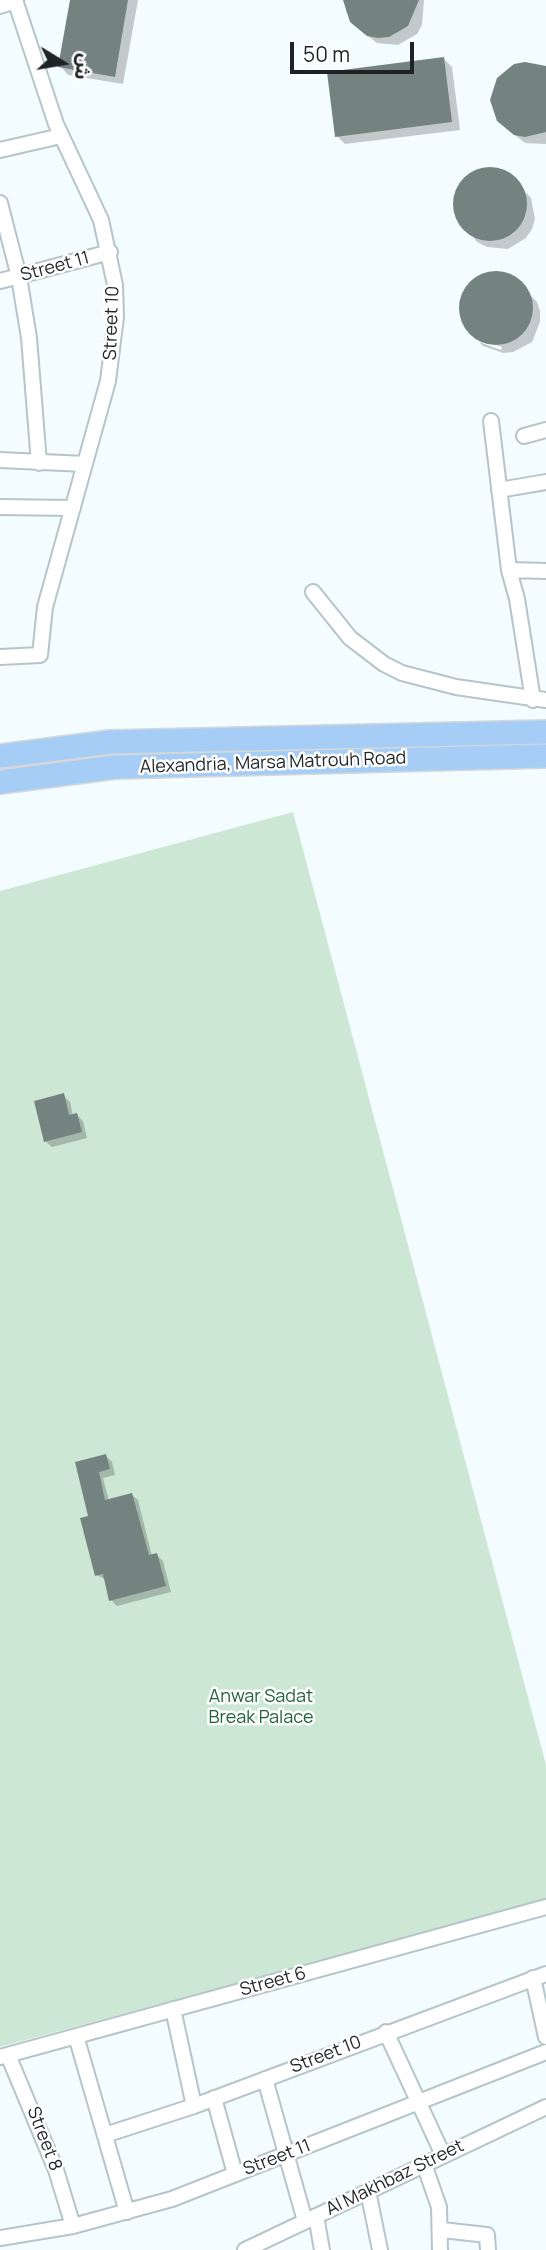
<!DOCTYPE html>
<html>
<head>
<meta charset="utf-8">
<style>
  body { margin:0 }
  #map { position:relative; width:546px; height:2250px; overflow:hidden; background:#f3fcfe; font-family:Manrope,"Noto Sans Arabic",sans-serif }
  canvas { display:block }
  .north { position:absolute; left:28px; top:28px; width:70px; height:70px; -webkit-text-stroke:5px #fff; paint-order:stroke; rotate:101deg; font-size:19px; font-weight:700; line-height:28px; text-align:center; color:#1e2325 }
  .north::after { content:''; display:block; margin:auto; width:24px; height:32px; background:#1e2325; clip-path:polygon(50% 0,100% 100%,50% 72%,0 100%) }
  .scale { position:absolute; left:290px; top:42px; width:124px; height:32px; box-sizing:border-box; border:4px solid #1e2325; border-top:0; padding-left:9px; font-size:21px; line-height:24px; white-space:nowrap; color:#1e2325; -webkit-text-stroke:5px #fff; paint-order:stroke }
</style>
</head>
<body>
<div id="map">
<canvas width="546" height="2250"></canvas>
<div class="north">ش</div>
<div class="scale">50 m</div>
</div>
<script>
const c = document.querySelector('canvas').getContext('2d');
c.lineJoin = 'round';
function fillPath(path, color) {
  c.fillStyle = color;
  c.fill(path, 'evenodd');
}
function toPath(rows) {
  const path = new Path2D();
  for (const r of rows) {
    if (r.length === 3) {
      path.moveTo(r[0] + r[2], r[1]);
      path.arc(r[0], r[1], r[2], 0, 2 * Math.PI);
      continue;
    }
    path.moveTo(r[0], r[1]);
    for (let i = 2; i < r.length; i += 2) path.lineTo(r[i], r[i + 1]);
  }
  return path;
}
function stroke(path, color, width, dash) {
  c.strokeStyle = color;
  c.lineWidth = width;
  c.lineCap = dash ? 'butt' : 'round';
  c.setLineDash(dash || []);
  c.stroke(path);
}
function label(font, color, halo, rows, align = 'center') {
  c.font = font + ' Manrope,sans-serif';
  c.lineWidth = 5;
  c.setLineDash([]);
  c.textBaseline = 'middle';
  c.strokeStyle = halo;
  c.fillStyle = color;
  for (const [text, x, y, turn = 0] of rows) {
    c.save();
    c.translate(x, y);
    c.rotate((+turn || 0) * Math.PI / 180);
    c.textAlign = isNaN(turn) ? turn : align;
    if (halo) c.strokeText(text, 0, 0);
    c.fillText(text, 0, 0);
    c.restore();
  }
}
fillPath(toPath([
  [293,812,546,1765,546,1900,0,2047,0,891]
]), '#cde7d5');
fillPath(toPath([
  [71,0,138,0,123,84,68,75,60,66],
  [346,0,424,0,422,25,417,34,398,45,377,43,359,29,346,11],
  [443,58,452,67,460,130,345,144,337,136],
  [546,70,546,144,525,143,507,129],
  [487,169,508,173,531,198,535,219,532,229,526,238,508,249,487,247,477,242,456,215,456,194,467,176],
  [493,272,513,277,537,302,540,311,540,322,532,342,513,352,503,353,483,346,479,342,501,350,502,347,475,337,461,319,460,308,466,288,473,280],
  [63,1095,70,1102,73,1116,77,1115,83,1121,87,1138,52,1147,45,1141],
  [106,1456,112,1462,115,1475,103,1478,109,1501,132,1495,138,1500,152,1556,157,1555,163,1561,171,1592,117,1606,111,1600,106,1580,97,1575,90,1517,77,1463]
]), '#0003');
fillPath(toPath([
  [70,0,128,0,115,77,58,67],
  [343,0,419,0,408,26,389,37,378,38,367,36,350,22],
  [444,57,452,122,335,137,327,72],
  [525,62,546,66,546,132,525,137,514,135,497,121,490,100,497,78,514,64],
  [490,204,37],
  [496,308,37],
  [64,1093,69,1115,77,1113,82,1132,44,1142,34,1101],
  [106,1454,110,1469,99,1472,105,1500,132,1493,149,1555,157,1553,166,1586,109,1601,103,1574,95,1576,80,1518,88,1516,75,1462]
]), '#748280');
const minor = toPath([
  [0,6,16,1],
  [0,150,61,136],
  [0,203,19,277,29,338,39,463],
  [0,281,110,252],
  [491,421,509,570,517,599,533,700],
  [524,436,546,430],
  [0,460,85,464],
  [499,490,546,482],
  [0,507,73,508],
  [509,570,546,571],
  [313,592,350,638,384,664,402,673,456,687,546,700],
  [0,657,40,655,45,607,108,381,116,317,115,285,101,220,56,124,15,0],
  [533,1978,546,2037],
  [173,2009,194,2106],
  [386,2032,443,2155],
  [76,2036,127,2212],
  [8,2055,56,2170,73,2226],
  [0,2057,546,1907],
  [265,2079,305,2221],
  [214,2098,235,2174],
  [105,2135,194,2106,546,1974],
  [424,2164,439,2207,440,2250],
  [368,2191,380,2250],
  [316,2216,322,2250],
  [442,2230,487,2235,488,2250],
  [0,2238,73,2226,172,2199,546,2052],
  [245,2250,546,2107]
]);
const primary = toPath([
  [0,756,110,742,546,732],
  [0,782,115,767,546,756]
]);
stroke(minor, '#b6c5c9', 18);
stroke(primary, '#d6d7d8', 26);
stroke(minor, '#fff', 14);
stroke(primary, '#a6cdf6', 23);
label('18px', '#1e2325', '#fff', [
  ["Street 11",55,267,-15],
  ["Street 10",112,323,-88],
  ["Alexandria, Marsa Matrouh Road",273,763,-2],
  ["Street 6",273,1982,-15],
  ["Street 10",326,2055,-21],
  ["Street 8",44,2139,69],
  ["Street 11",277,2158,-21],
  ["Al Makhbaz Street",395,2178,-26]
]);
label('18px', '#22613d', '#fff', [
  ["Anwar Sadat",261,1697],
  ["Break Palace",261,1718]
]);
</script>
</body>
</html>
